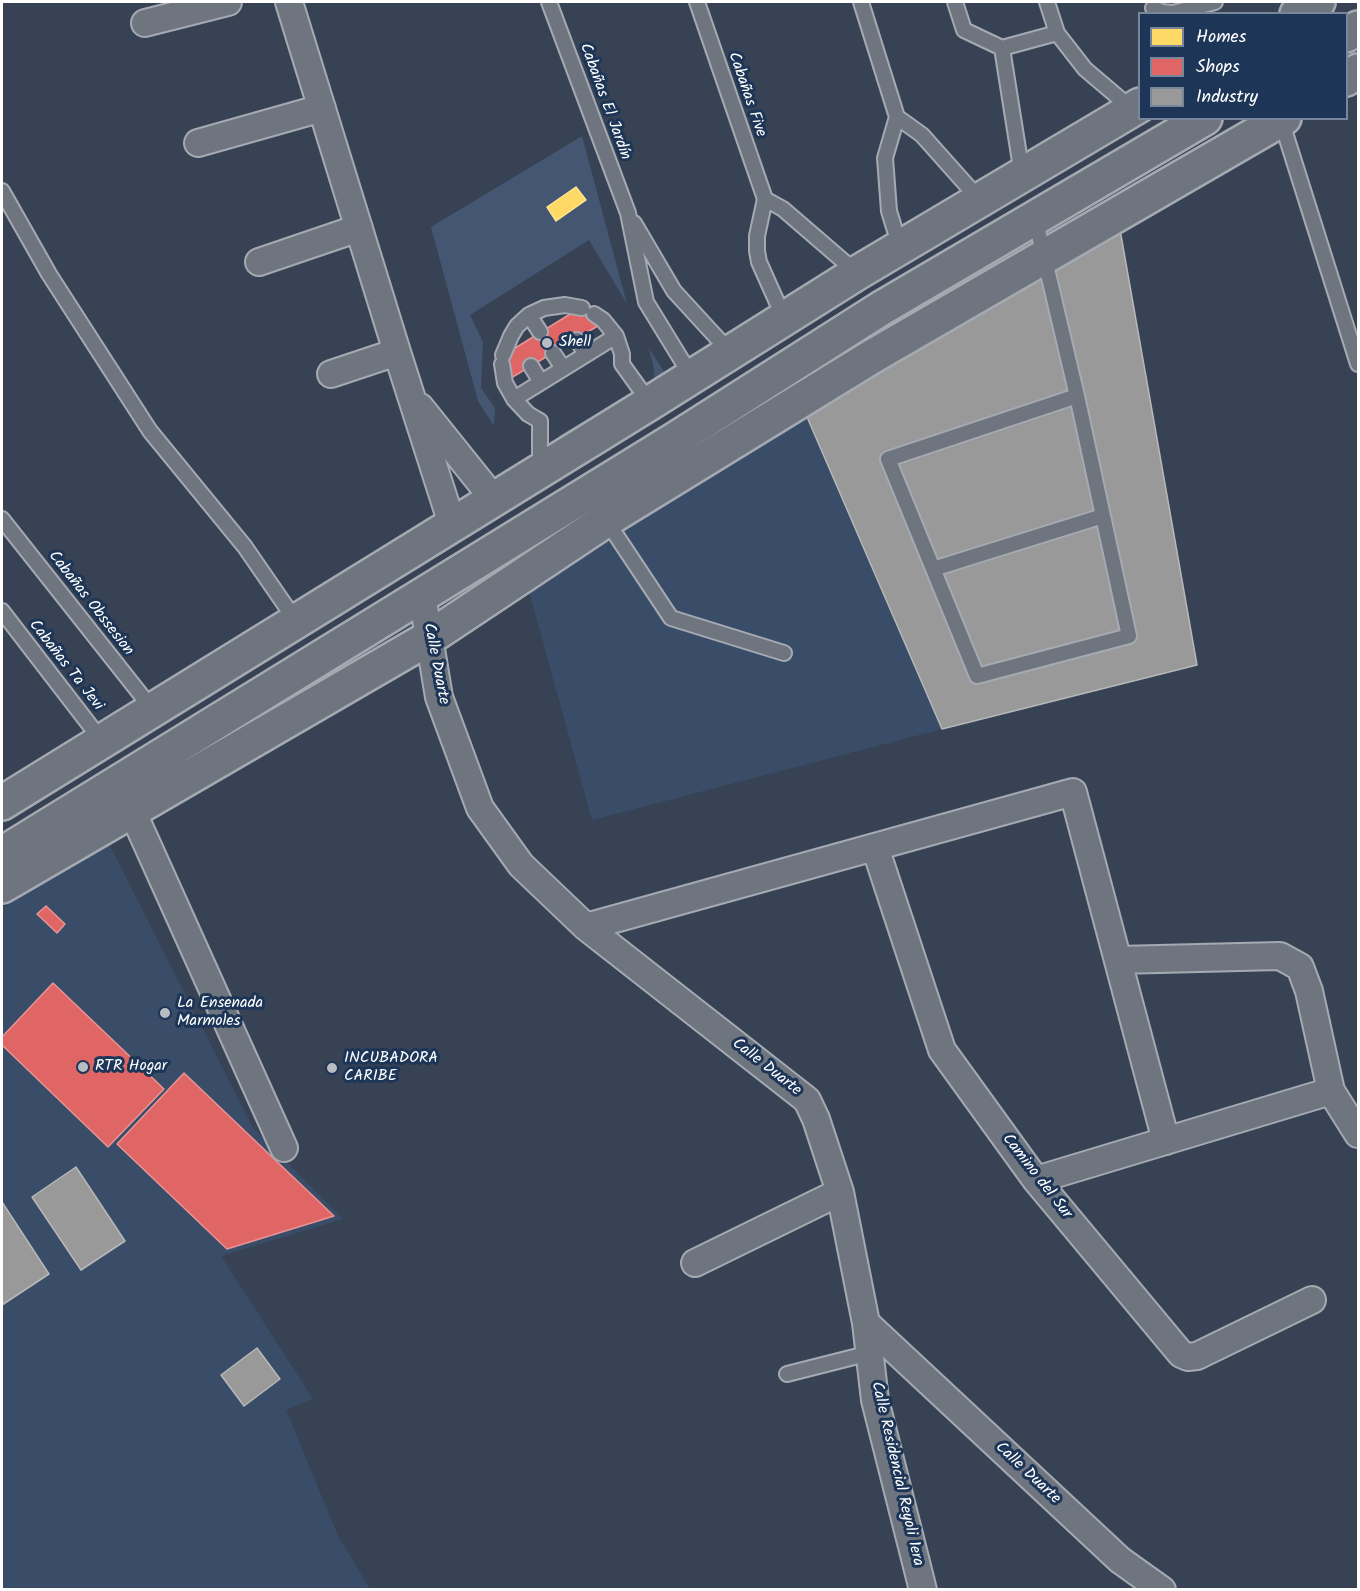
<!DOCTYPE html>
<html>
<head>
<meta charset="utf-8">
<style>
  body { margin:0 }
  #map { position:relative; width:1360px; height:1591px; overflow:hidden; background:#374354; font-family:Kalam,sans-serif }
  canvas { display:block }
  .frame { position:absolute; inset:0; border:3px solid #fff; pointer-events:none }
  .legend { position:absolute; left:1138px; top:12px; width:210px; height:108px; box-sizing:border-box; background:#1d3557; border:2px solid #77869a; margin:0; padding:8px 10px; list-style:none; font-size:18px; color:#fff }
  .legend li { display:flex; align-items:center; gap:12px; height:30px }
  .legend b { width:30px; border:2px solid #77869a }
</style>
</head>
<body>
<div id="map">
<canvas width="1360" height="1591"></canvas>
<div class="frame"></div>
<ul class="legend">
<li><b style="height:16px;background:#ffd966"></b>Homes</li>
<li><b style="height:16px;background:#e06666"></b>Shops</li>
<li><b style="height:16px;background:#999"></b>Industry</li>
</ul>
</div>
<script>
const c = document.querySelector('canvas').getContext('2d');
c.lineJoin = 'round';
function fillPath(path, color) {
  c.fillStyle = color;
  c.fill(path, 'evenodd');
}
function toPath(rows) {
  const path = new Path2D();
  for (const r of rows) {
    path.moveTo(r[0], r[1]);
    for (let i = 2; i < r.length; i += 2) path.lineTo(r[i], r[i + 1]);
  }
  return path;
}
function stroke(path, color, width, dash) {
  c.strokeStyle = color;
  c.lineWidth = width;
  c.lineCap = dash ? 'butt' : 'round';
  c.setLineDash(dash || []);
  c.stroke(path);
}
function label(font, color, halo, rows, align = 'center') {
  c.font = font + ' Kalam,sans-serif';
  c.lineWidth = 6;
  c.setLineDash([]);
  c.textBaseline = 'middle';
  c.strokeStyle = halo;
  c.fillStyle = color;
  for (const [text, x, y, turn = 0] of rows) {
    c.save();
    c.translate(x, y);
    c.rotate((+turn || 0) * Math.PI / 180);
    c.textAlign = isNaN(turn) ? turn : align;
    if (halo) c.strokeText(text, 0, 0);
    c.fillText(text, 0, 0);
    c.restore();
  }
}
fillPath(toPath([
  [804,410,942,729,592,820,527,584],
  [106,838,253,1128,343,1219,221,1256,313,1399,286,1410,338,1536,370,1589,2,1590,2,908]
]), '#394d69');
fillPath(toPath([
  [582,136,627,304,589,240,470,315,483,342,481,388,495,408,494,426,478,401,431,227],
  [648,347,672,384,655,385,653,363],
  [626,397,629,400,558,442,558,438,560,435]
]), '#445671');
const homes = toPath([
  [576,187,586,200,556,221,547,207,576,187]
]);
fillPath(homes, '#ffd966');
stroke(homes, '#ffe494', 1.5);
const shops = toPath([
  [588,303,601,324,511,378,499,358,588,303],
  [46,906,65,924,57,933,37,914,46,906],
  [53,983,164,1089,108,1147,2,1045,2,1037,53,983],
  [184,1073,334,1216,227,1249,117,1144,184,1073]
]);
fillPath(shops, '#e06666');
stroke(shops, '#e99494', 1.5);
const industry = toPath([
  [1119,224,1197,665,942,729,804,410,1119,224],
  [76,1167,125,1241,81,1270,32,1197,76,1167],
  [2,1202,49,1274,2,1305,2,1202],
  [257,1348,280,1379,244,1406,221,1375,257,1348]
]);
fillPath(industry, '#999');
stroke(industry, '#b8b8b8', 1.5);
const lane = toPath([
  [549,2,628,213,646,302,692,377],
  [697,2,765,199,757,236,757,251,759,262,784,318],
  [861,2,897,117,885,158,889,211,900,247],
  [955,2,964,30,1002,48,1022,174],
  [1047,2,1057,33,1085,69,1132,109],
  [1153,8,1162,12,1173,13,1215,2],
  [1002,48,1057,33],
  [897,117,922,135,979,199],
  [1281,120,1358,364],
  [2,191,49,274,150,431,245,547,296,621],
  [765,199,783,209,856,272],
  [1035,218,1077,396,1129,636,977,676,888,459,1077,396],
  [634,223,674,291,730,352],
  [594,314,603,320,616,336,622,354,622,364,650,403],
  [529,315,540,332],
  [577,340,586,354],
  [553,353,563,368],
  [503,355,511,336,517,326,529,315,544,308,565,305,582,308],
  [502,364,505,383,514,399,528,414,540,421,540,469],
  [531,366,541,382],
  [514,399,616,336],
  [2,519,153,710],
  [606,520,671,618,784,653],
  [933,569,1103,516],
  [2,611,102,741],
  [787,1374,870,1353]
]);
const street = toPath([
  [289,2,397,352,452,524],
  [145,23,228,2],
  [198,143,322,108],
  [259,262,359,228],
  [331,374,397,352],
  [420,407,493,498],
  [422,595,439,697,480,808,521,865,586,927,807,1100,816,1119,840,1192,866,1323,1120,1560,1162,1590],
  [124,793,284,1148],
  [875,847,942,1050,1036,1180,1181,1354,1188,1357,1197,1356,1312,1300],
  [586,927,1073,792,1166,1141],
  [1118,960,1280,956,1300,967,1309,991,1331,1091,1358,1134],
  [1036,1180,1331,1091],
  [695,1263,840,1192],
  [866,1323,875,1400,923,1590]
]);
const secondary = toPath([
  [1346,79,1358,71],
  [2,886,429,638,606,520,873,356,1284,118]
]);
const primary = toPath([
  [1297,14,1318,2],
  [1346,35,1358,28],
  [2,803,650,403,857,273,1140,105],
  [2,854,674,440,880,309,1205,118]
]);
stroke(lane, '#a5aab2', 18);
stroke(street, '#a5aab2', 30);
stroke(secondary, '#a5aab2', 38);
stroke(primary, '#a5aab2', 38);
stroke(lane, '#6f757e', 14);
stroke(street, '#6f757e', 26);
stroke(secondary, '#6f757e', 33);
stroke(primary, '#6f757e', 33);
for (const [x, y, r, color] of [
  [547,343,6,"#b9bdc3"],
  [165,1013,6,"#b9bdc3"],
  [83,1067,6,"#b9bdc3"],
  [332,1068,6,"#b9bdc3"]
]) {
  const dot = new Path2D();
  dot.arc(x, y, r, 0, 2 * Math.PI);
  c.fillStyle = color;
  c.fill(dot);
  stroke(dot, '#1d3557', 2);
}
label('16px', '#fff', '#1d3557', [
  ["Cabañas Five",746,95,71],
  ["Cabañas El Jardín",604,102,70],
  ["Cabañas Obssesion",90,604,52],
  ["Calle Duarte",435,664,79],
  ["Cabañas Ta Jevi",65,666,52],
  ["Calle Duarte",766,1068,38],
  ["Camino del Sur",1036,1177,52],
  ["Calle Residencial Reyoli 1era",896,1474,77],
  ["Calle Duarte",1027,1474,43]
]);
label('16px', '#fff', '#1d3557', [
  ["Shell",559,343],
  ["La Ensenada",177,1004],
  ["Marmoles",177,1022],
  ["INCUBADORA",344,1059],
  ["CARIBE",344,1077],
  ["RTR Hogar",95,1067]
], 'left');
</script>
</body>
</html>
